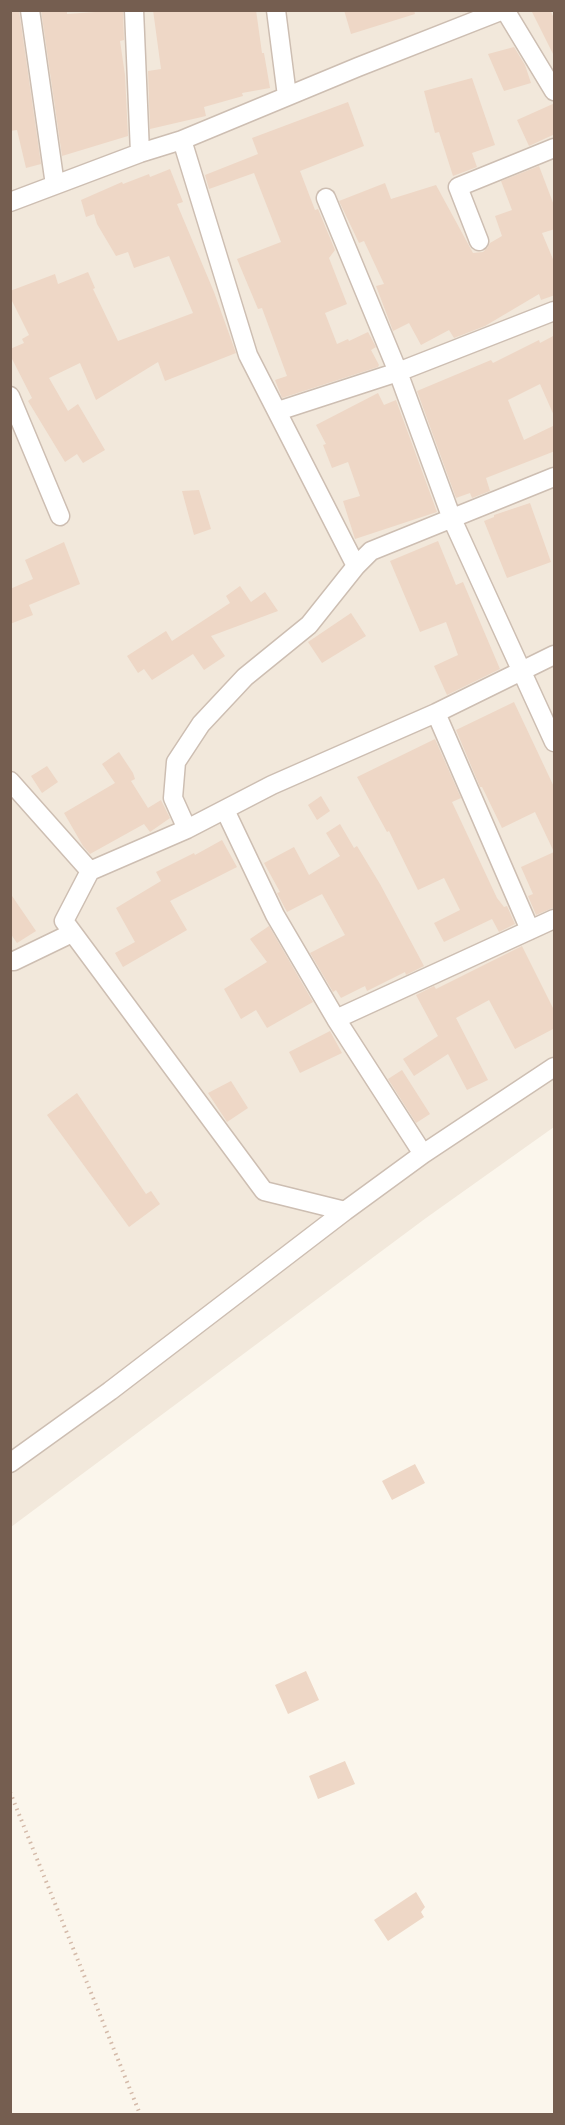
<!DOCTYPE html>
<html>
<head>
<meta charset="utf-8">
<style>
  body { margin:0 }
  #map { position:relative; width:565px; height:2125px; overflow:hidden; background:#fbf6ec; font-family:Inter,sans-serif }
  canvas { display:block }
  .frame { position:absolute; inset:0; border:12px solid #755e50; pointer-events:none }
</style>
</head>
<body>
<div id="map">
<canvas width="565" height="2125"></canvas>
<div class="frame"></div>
</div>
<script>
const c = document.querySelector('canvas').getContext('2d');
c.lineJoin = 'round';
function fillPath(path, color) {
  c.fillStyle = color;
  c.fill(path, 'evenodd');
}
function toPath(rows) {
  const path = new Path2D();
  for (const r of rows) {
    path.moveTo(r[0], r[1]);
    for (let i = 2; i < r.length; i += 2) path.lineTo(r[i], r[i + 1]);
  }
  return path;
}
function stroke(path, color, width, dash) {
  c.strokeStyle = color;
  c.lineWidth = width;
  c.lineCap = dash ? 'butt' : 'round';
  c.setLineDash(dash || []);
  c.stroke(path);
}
fillPath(toPath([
  [11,11,554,11,554,1127,426,1218,11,1527]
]), '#f2e8db');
fillPath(toPath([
  [10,10,19,10,41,164,26,168,17,130,10,131],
  [41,10,67,10,67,14,123,10,124,40,120,41,125,75,128,136,62,156],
  [153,10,256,10,262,53,264,53,270,88,242,93,243,96,204,107,206,116,150,129,148,71,161,69],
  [344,10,414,10,415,14,351,34],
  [531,10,550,10,555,20,555,58],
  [514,47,525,65,531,83,504,91,488,54],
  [472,78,495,145,472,153,477,167,453,176,439,132,435,133,424,91],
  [348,102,364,146,300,171,315,210,318,209,335,250,329,258,347,304,325,313,337,344,348,339,349,341,368,332,376,347,371,350,379,365,378,367,282,398,275,380,287,376,262,308,258,309,237,259,281,242,254,173,209,189,205,175,258,154,252,138],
  [555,103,555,134,529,146,517,120],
  [539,166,555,208,555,229,542,233,555,264,555,295,541,300,539,294,485,326,454,338,449,330,421,345,409,323,393,331,376,286,384,284,364,241,359,243,339,201,385,183,391,199,436,185,473,253,483,252,487,248,490,243,502,236,495,216,512,210,501,181],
  [170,169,183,202,177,204,214,292,236,353,165,381,158,362,96,400,80,363,49,378,68,411,78,404,105,450,83,463,77,454,65,462,28,401,32,398,10,355,10,349,24,343,22,339,29,335,10,297,10,291,55,274,58,284,88,272,95,288,93,289,118,341,193,313,169,256,134,268,128,252,116,256,97,224,94,214,86,217,81,200,122,182,123,184,149,174,150,177],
  [555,335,555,418,540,384,508,400,524,440,555,425,555,451,486,478,490,491,472,498,470,493,456,498,417,391,491,360,493,363,539,340,540,343],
  [378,393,384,405,396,400,437,512,355,539,343,501,360,496,348,462,332,468,323,445,326,444,316,425],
  [199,490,211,529,194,535,182,491],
  [530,503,551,562,507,578,484,521,494,517,494,515],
  [438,541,456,585,463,582,500,669,447,695,434,666,458,655,446,622,420,632,390,561],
  [64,542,80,584,29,605,33,615,10,624,10,589,33,579,25,560],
  [240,586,251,602,265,592,278,611,211,636,225,656,204,670,193,654,152,680,144,669,138,673,127,656,166,631,172,641,230,603,226,596],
  [351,613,366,636,322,663,308,642],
  [514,702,555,789,555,907,536,915,528,896,533,894,521,867,554,852,535,812,502,828,486,795,482,787,480,787,456,730],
  [435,739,461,798,452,802,497,898,504,907,507,906,515,924,499,932,492,919,444,942,434,923,460,910,444,878,418,890,389,831,387,832,357,777],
  [119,752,133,773,135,779,131,781,148,808,161,800,170,818,150,832,144,824,90,854,83,846,64,813,115,783,102,764],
  [47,766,58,782,42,793,31,776],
  [321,796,330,811,317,820,308,805],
  [340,824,354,848,357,846,380,884,424,966,406,975,405,972,367,991,365,986,341,998,336,990,333,992,310,953,345,935,322,894,287,912,277,893,280,892,264,863,294,847,309,875,340,856,326,833],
  [222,840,237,867,170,901,187,930,123,967,115,953,135,942,116,908,161,881,156,872,194,853,195,855],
  [10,893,36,931,17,943,10,933],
  [269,926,313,1002,267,1028,256,1010,241,1019,224,989,267,962,250,939],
  [522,946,555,1012,555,1028,515,1049,489,1000,456,1018,488,1080,467,1090,448,1054,414,1076,403,1059,438,1036,416,995,434,986,436,989],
  [330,1031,342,1053,300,1073,289,1052],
  [402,1070,430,1114,416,1123,388,1079],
  [231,1081,248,1108,227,1122,208,1093],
  [77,1093,146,1194,151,1191,160,1204,129,1227,47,1115],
  [415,1464,425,1483,392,1500,382,1481],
  [306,1671,319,1700,288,1714,275,1685],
  [345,1761,355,1784,318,1799,309,1776],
  [416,1892,425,1907,421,1912,424,1917,388,1941,374,1920]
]), '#eed7c6');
const minor = toPath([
  [30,10,55,185],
  [134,10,140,153],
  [276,10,287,96],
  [505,10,554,91],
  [182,140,248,355,356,566],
  [326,198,398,372,452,519,554,742],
  [10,202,140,153,182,140,358,67,503,10],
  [479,241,458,187,554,148],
  [10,396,60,516],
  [278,411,398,372,554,311],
  [436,713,530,930],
  [10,781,90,871],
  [225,810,275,915,336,1019,423,1154],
  [187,829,173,798,176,762,201,724,245,677,309,625,356,566,371,551,554,477],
  [10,961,14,961,72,933],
  [336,1019,554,919],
  [345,1211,264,1191,64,921,90,871,187,829,272,785,436,713,554,655],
  [10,1463,110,1391,345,1211,423,1154,554,1067]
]);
stroke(minor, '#cdbeb2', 21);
stroke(toPath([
  [10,1792,140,2114]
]), '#d4baa9', 4, [1.5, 4.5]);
stroke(minor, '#fff', 18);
</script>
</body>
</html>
